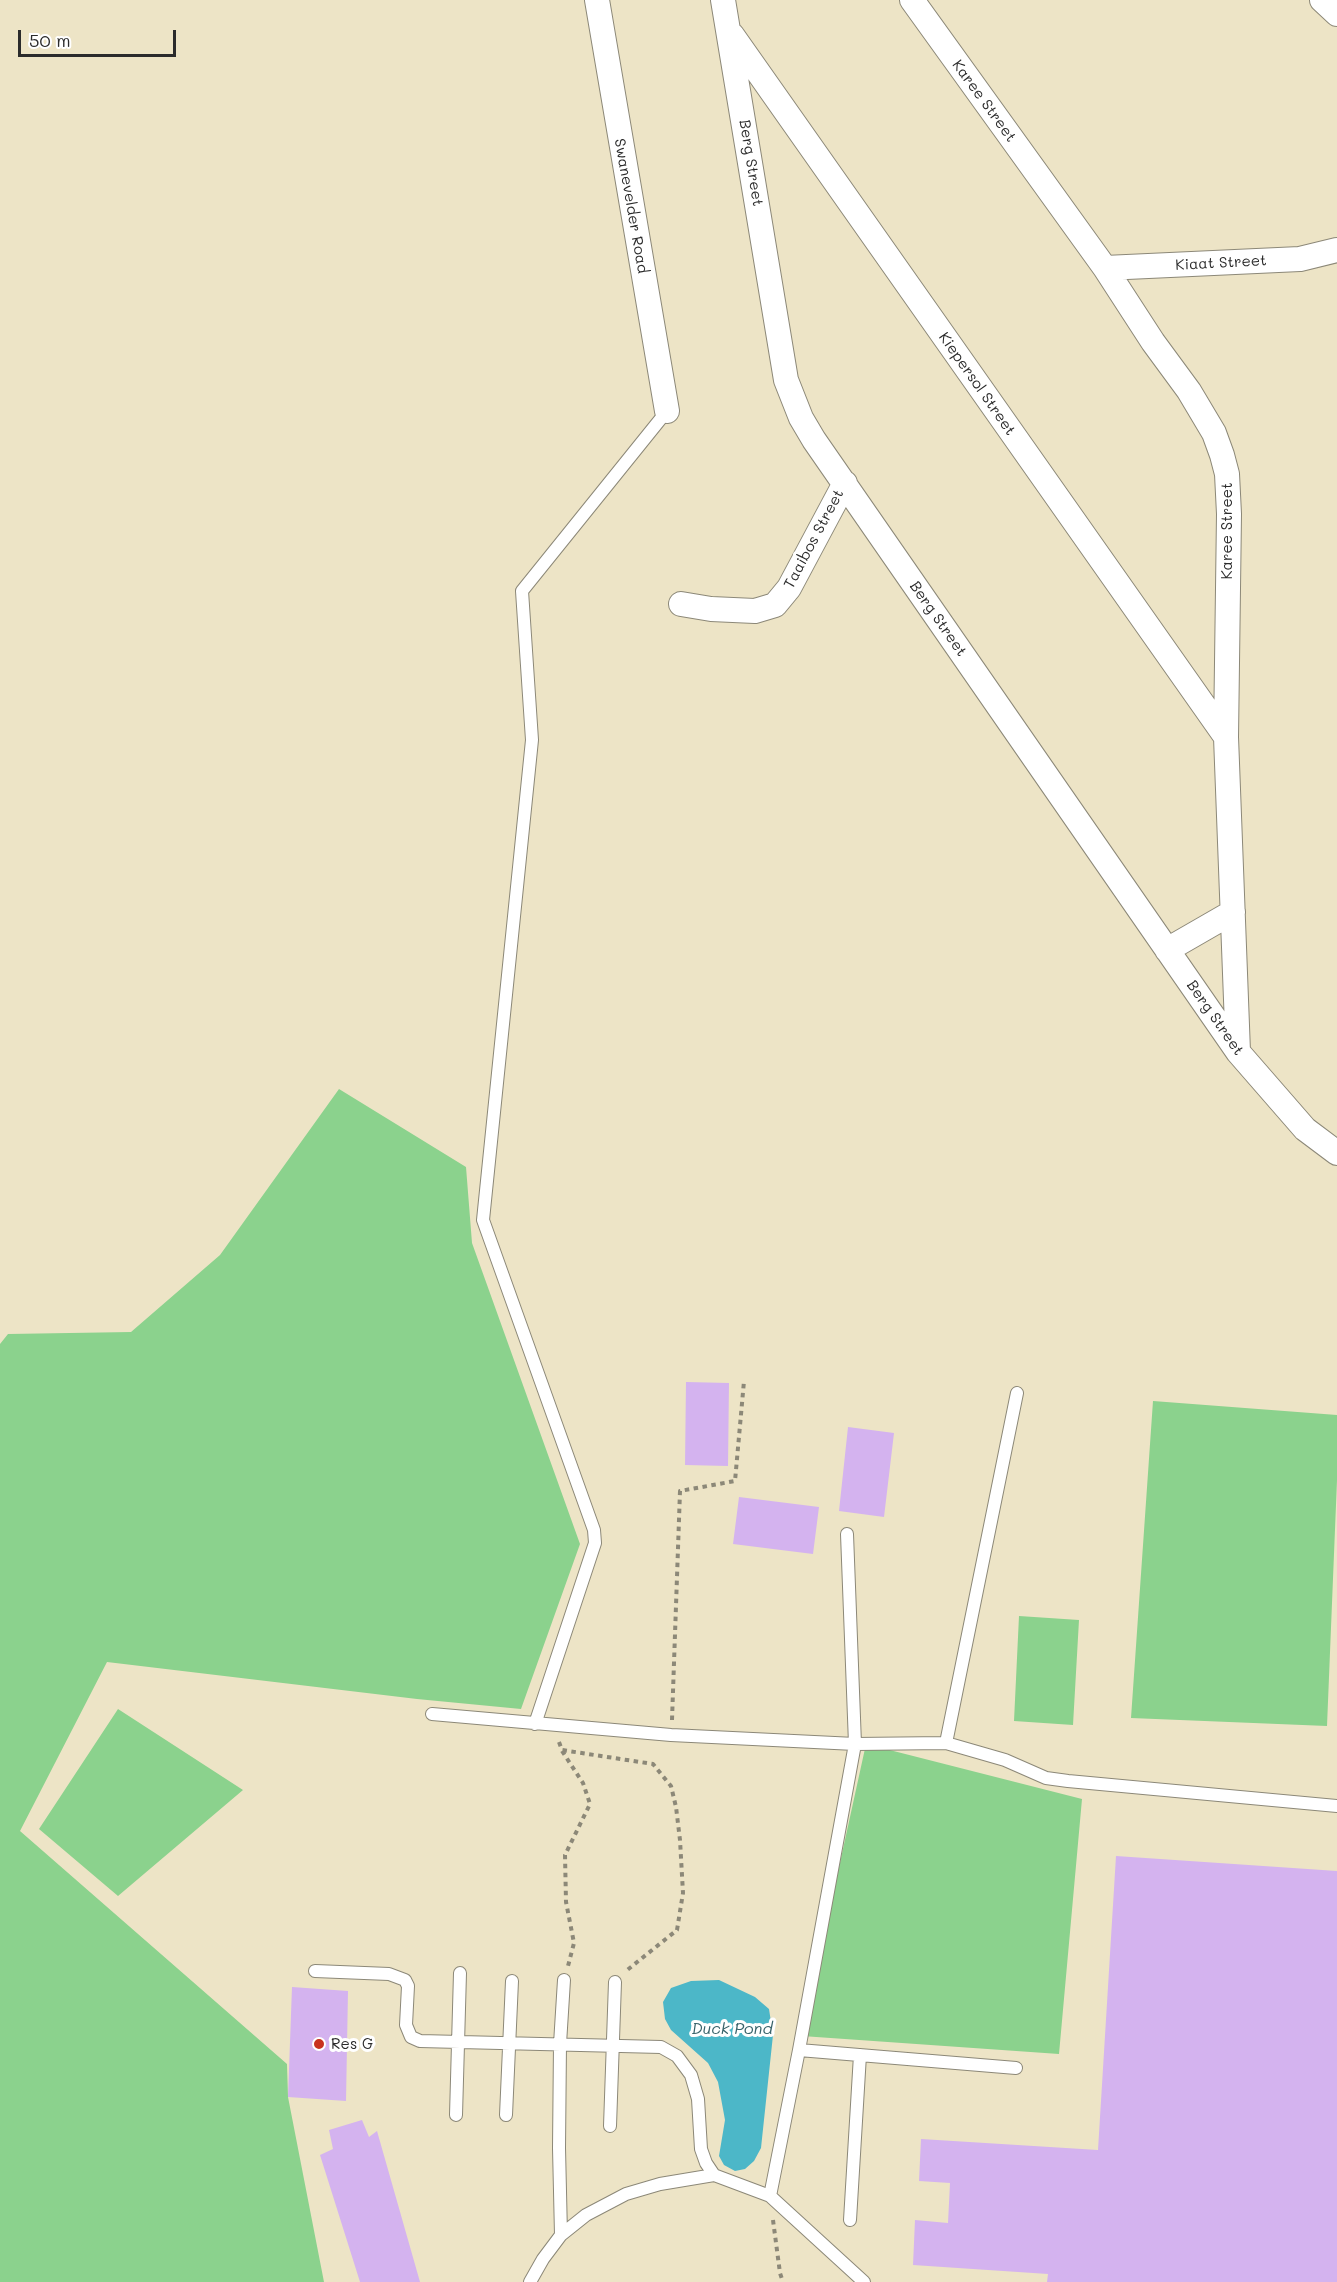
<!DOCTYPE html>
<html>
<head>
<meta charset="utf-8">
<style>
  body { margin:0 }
  #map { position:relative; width:1337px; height:2282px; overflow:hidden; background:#ede4c6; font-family:Mali,sans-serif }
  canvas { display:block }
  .scale { position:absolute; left:18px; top:30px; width:158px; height:27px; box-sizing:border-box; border:3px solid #2b2b2b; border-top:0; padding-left:8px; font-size:18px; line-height:21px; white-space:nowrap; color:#2b2b2b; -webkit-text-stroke:4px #fff; paint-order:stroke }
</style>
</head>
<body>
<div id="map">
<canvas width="1337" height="2282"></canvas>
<div class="scale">50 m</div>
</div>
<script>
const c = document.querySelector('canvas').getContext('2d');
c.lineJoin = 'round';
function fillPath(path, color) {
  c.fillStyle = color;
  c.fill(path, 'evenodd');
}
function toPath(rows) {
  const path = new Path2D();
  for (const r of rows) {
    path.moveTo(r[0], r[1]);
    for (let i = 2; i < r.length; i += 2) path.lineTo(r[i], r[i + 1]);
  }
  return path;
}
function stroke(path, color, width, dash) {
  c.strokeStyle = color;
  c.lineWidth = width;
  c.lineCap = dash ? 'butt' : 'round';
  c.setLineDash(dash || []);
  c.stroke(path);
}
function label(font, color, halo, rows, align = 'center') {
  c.font = font + ' Mali,sans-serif';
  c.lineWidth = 6;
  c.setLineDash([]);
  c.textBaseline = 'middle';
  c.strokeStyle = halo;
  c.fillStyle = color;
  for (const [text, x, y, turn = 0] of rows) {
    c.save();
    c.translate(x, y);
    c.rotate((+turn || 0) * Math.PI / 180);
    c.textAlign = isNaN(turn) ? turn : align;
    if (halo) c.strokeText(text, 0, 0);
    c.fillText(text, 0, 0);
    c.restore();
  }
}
fillPath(toPath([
  [339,1089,466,1167,472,1243,580,1544,521,1709,417,1699,107,1662,20,1831,287,2064,288,2097,324,2282,0,2282,0,1344,8,1334,131,1332,220,1255],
  [1153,1401,1337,1415,1337,1480,1327,1726,1131,1718],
  [1019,1616,1079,1620,1073,1725,1014,1721],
  [118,1709,243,1790,118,1896,39,1829],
  [866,1744,1082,1799,1059,2054,802,2036]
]), '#8bd28d');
fillPath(toPath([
  [719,1980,755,1997,769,2009,773,2035,761,2148,754,2161,745,2169,735,2171,724,2165,719,2156,725,2120,718,2082,708,2063,671,2030,665,2019,663,2002,671,1988,691,1981]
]), '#4cb7c8');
fillPath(toPath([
  [686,1382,729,1383,728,1466,685,1465],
  [848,1427,894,1433,884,1517,839,1511],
  [739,1497,819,1507,813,1554,733,1544],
  [1116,1856,1337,1871,1337,2282,1047,2282,1048,2274,913,2265,915,2220,948,2223,950,2183,919,2181,921,2139,1098,2150],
  [292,1987,348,1991,346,2101,288,2097],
  [362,2120,369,2137,377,2131,420,2282,360,2282,320,2155,333,2149,329,2130]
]), '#d4b3ef');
const lane = toPath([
  [432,1714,671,1735,855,1744,946,1743,1005,1760,1046,1778,1068,1781,1337,1806],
  [535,1724,595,1543,594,1530,483,1220,532,740,522,591,667,411],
  [946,1743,1017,1393],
  [315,1971,389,1974,405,1980,408,1986,406,2025,411,2037,420,2041,661,2047,677,2056,691,2075,698,2099,701,2149,706,2163,714,2175],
  [799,2050,1016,2068],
  [456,2115,460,1973],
  [506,2115,512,1981],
  [610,2126,615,1982],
  [770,2196,799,2050,855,1744,847,1534],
  [850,2220,860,2055],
  [561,2235,559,2148,560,2044,564,1980],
  [530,2282,543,2259,561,2235,586,2215,626,2194,660,2184,714,2175,770,2196,864,2282]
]);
const street = toPath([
  [597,0,667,411],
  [723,0,786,380,801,418,814,440,1238,1052,1305,1129,1337,1153],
  [912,0,1105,268,1153,342,1189,391,1214,433,1222,455,1227,474,1229,514,1226,737,1238,1052],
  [1322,0,1337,14],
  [732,35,1226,737],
  [1105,268,1300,259,1337,250],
  [681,604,711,609,755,611,775,605,789,588,845,483],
  [1167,950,1233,912]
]);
stroke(lane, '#8c8878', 14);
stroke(street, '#8c8878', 26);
stroke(toPath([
  [672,1720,680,1491,735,1481,744,1381],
  [559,1742,562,1750,653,1764,671,1786,676,1807,680,1840,683,1893,677,1930,626,1971],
  [562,1751,583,1783,590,1804,565,1855,566,1902,574,1943,568,1966],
  [773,2220,780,2273,783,2282]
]), '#8c8878', 4, [4.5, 4.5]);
stroke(lane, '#fff', 12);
stroke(street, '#fff', 24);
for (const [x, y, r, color] of [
  [319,2044,6,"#c8321e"]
]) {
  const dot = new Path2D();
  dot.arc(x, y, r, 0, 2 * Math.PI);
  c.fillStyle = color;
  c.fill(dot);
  stroke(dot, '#fff', 2);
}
label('15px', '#2b2b2b', '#fff', [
  ["Karee Street",984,101,54],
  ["Berg Street",751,163,81],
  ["Swanevelder Road",631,206,80],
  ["Kiaat Street",1221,263,-3],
  ["Kiepersol Street",977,384,55],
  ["Karee Street",1227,531,-90],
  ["Taaibos Street",814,539,-62],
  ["Berg Street",938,619,55],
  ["Berg Street",1215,1018,55]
]);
label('15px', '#2b2b2b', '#fff', [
  ["Res G",331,2044]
], 'left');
label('italic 16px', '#38636a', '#fff', [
  ["Duck Pond",732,2029]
]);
</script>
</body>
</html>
